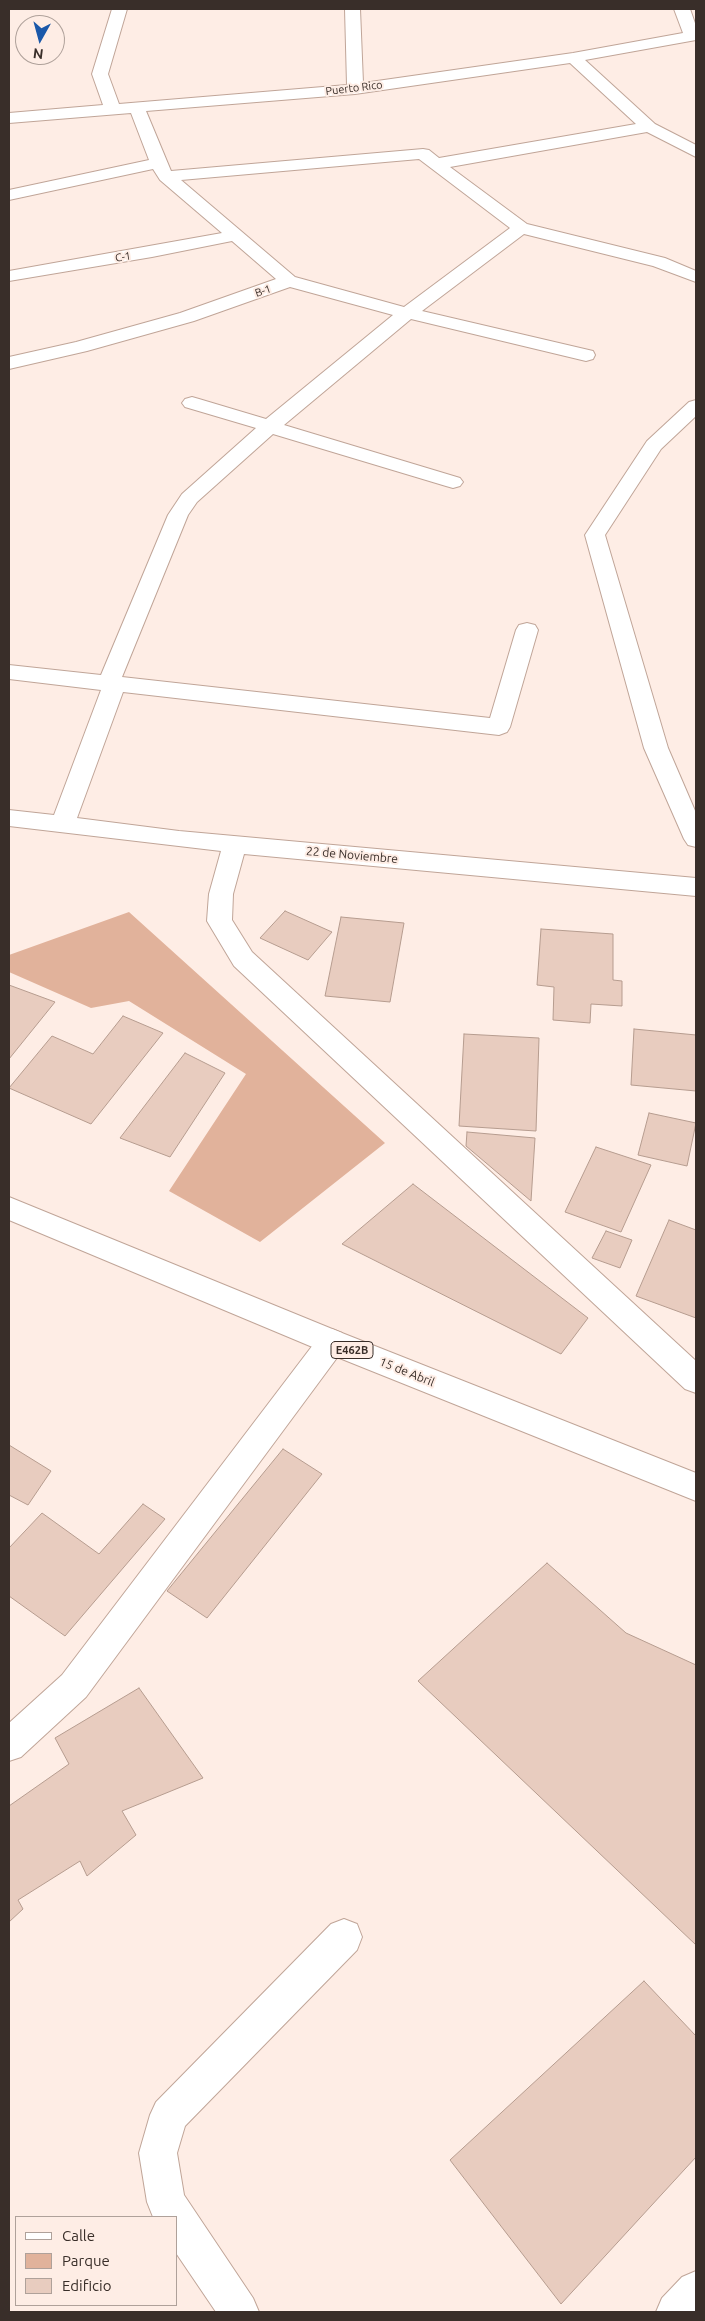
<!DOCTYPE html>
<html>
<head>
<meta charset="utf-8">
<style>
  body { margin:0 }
  #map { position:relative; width:705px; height:2321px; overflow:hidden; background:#feede5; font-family:Ubuntu,sans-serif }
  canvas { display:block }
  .frame { position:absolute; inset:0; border:10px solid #392e29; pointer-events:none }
  .legend { position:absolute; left:15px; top:2216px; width:162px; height:90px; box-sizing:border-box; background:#feede5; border:1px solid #afa19a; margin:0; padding:6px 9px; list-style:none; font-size:15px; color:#392e29 }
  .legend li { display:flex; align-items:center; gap:10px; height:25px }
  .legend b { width:25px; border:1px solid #afa19a }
  .north { position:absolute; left:15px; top:15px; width:50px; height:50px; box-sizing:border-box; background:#feede5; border:1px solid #afa19a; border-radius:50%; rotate:187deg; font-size:14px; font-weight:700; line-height:20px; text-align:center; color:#392e29 }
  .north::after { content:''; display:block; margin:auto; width:18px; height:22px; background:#1a58a9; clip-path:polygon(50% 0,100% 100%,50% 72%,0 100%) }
</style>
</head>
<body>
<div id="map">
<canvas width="705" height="2321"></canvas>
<div class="frame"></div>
<ul class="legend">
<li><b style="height:6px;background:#fff"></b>Calle</li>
<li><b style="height:14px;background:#e1b29b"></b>Parque</li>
<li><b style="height:14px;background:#e8ccbf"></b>Edificio</li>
</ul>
<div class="north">N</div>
</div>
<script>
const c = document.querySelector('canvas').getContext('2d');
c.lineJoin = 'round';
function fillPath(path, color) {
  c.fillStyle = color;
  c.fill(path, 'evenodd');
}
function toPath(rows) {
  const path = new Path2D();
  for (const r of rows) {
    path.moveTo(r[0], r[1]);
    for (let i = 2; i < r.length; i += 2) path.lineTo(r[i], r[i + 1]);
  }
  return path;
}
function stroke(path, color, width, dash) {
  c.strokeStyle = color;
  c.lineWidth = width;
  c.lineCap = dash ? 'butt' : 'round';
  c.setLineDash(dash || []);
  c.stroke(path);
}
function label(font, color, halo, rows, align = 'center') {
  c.font = font + ' Ubuntu,sans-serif';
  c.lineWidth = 4;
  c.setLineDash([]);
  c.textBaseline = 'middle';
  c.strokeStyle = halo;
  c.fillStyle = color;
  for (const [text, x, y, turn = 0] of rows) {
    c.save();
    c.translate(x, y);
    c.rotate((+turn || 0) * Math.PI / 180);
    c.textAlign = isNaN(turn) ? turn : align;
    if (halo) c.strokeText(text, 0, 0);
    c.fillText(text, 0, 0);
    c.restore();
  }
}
fillPath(toPath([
  [129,912,385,1143,260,1242,169,1191,246,1074,129,1001,91,1008,9,972,9,955]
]), '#e1b29b');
const building = toPath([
  [285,911,332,932,308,960,260,938,285,911],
  [341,917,404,923,390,1002,325,996,341,917],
  [541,929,613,934,613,980,622,981,622,1006,591,1004,590,1023,553,1020,554,987,537,985,541,929],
  [9,985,55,1002,9,1059,9,985],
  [123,1016,163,1033,91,1124,9,1088,52,1036,93,1054,123,1016],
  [634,1029,696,1035,696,1091,631,1085,634,1029],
  [464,1034,539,1038,536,1131,459,1126,464,1034],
  [185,1053,225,1073,170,1157,120,1138,185,1053],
  [649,1113,696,1123,687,1166,638,1155,649,1113],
  [467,1132,535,1138,531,1201,466,1146,467,1132],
  [596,1147,651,1165,621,1232,565,1212,596,1147],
  [413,1184,588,1318,561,1354,342,1244,413,1184],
  [669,1220,696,1230,696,1318,636,1296,669,1220],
  [606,1231,632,1240,620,1268,592,1258,606,1231],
  [9,1445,51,1471,28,1505,9,1495,9,1445],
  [283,1449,322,1474,207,1618,167,1591,283,1449],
  [143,1504,165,1519,65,1636,9,1596,9,1548,42,1513,99,1554,143,1504],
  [547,1563,626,1633,696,1665,696,1945,418,1681,547,1563],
  [139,1688,203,1778,122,1811,136,1835,87,1876,80,1861,18,1900,23,1909,9,1922,9,1806,69,1764,55,1738,139,1688],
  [644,1981,696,2036,696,2157,561,2304,450,2160,644,1981]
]);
fillPath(building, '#e8ccbf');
stroke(building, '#b69c8f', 1);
const minor = toPath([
  [112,9,127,9,108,74,119,104,347,85,345,9,360,9,363,83,573,53,683,33,674,9,690,9,696,26,696,40,585,60,655,124,696,145,696,157,647,132,450,167,527,224,665,258,696,271,696,282,653,266,524,234,422,311,593,351,595,355,593,359,586,361,411,319,284,425,460,478,463,482,460,486,453,488,446,486,273,434,197,502,188,515,122,677,490,718,516,630,519,625,527,623,535,625,538,630,510,727,507,732,499,735,123,692,77,818,179,831,696,878,696,896,244,854,233,894,232,920,252,952,696,1361,696,1393,685,1389,234,966,207,921,209,894,221,851,9,826,9,810,54,815,101,690,9,679,9,665,101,675,168,515,182,494,256,428,185,407,182,403,185,399,192,397,199,399,266,419,393,315,290,287,194,321,87,351,9,369,9,357,76,342,180,313,276,279,232,241,152,257,9,281,9,271,222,233,160,180,153,169,9,200,9,190,149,160,131,113,9,123,9,113,103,105,92,74,112,9],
  [570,63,636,124,439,158,429,150,423,149,171,171,146,111,355,94,570,63],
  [419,159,510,228,404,307,295,277,181,180,419,159],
  [696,400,696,416,661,449,605,535,668,748,696,813,696,847,688,845,684,839,644,748,585,535,647,441,689,402,696,400],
  [332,1329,342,1333,347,1342,342,1351,86,1697,21,1757,9,1761,9,1723,62,1675,322,1333,332,1329],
  [344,1919,357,1924,362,1937,357,1950,185,2126,177,2153,184,2195,253,2298,259,2312,216,2312,176,2253,176,2217,153,2217,147,2202,139,2153,150,2115,156,2102,331,1924,344,1919],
  [696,2271,696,2312,656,2312,662,2298,682,2277,696,2271]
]);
const major = toPath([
  [9,1197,342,1333,696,1473,696,1501,322,1351,9,1220,9,1197]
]);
stroke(minor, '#c0a598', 2);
stroke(major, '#c0a598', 2);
fillPath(minor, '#fff');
fillPath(major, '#fff');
label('11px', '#392e29', '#feede5', [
  ["Puerto Rico",354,88,-7],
  ["C-1",123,257,-9],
  ["B-1",263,291,-19]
]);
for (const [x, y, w] of [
  [352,1350,42]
]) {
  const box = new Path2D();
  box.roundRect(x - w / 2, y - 8.5, w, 17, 4);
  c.fillStyle = '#feede5';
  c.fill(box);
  stroke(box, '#392e29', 1);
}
label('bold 11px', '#392e29', null, [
  ["E462B",352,1350]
]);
label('12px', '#392e29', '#feede5', [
  ["22 de Noviembre",352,855,5],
  ["15 de Abril",407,1372,22]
]);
</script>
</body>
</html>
